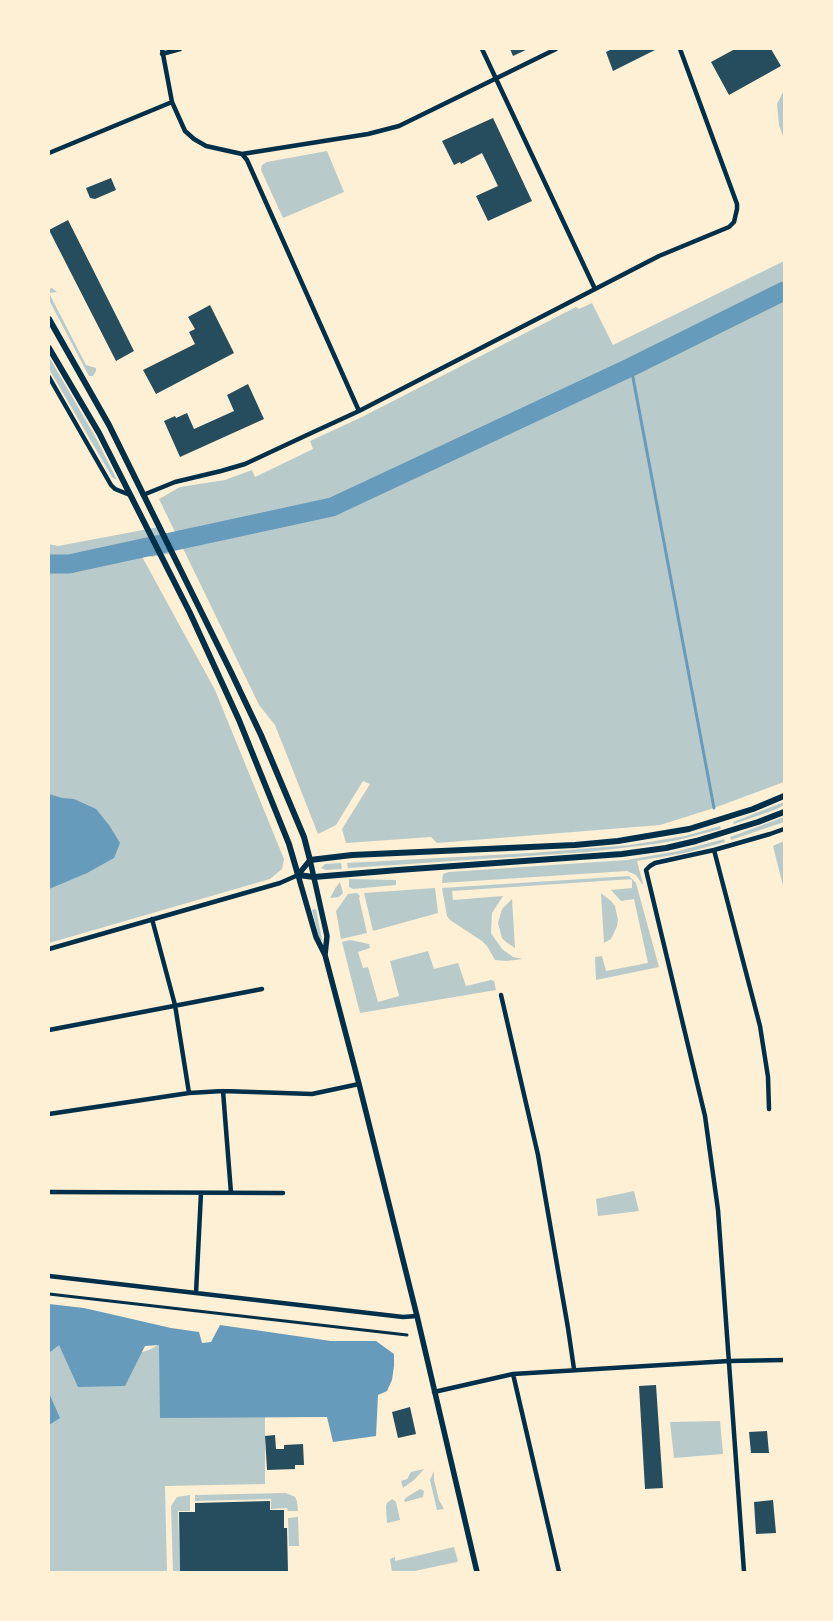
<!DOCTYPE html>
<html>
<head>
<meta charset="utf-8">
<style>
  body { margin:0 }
  #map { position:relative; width:833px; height:1621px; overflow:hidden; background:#fdf0d5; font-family:"Zilla Slab",serif }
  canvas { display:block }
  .frame { position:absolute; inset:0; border:50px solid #fdf0d5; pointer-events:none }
</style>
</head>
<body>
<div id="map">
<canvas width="833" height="1621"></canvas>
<div class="frame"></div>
</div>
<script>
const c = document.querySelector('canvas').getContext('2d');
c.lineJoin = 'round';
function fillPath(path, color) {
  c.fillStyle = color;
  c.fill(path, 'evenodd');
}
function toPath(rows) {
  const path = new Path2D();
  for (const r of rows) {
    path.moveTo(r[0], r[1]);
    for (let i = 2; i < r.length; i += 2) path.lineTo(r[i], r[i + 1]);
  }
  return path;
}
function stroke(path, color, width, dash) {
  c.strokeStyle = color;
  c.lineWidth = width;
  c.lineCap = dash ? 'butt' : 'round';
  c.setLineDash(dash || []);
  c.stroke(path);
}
fillPath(toPath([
  [784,90,784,139,779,125,777,104],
  [327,151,344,192,283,218,261,170,262,165,267,162],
  [784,261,784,782,714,808,660,825,437,843,431,837,346,843,342,829,370,784,363,781,336,825,318,834,275,725,259,705,159,499,180,487,225,480,252,470,255,477,313,449,310,441,362,417,576,307,579,309,592,303,613,345],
  [52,288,57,292,49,293,86,365,96,368,96,371,93,376,89,376,49,300,49,289],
  [49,357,96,438,117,480,112,477,49,369],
  [159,527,172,553,152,557,140,553,215,690,284,859,282,869,270,879,49,943,49,544,58,546],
  [784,802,784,805,777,809,734,824,733,822],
  [784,817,784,822,731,840,730,837],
  [720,826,721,829,678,840,655,844,588,852,348,868,347,863,531,853,630,845,685,836],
  [724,839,725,842,685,853,637,861,643,884,642,884,636,875,627,871,442,883,443,874,449,872,627,860,678,851],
  [784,841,784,890,773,846],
  [341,863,342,869,326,870,321,868,325,864],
  [629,876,636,883,659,967,596,980,595,957,602,956,606,971,648,963,634,899,621,901,611,890,632,888,632,879,452,891,453,900,503,896,492,913,491,933,502,949,513,957,523,959,506,961,495,960,487,946,482,941,450,920,447,916,442,888],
  [349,879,396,880,396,885,353,889,349,887],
  [340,882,343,893,339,897,330,898,336,887],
  [435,888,438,913,373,931,364,893],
  [357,893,360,896,359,898,367,933,341,939,336,911,348,894],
  [601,893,611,901,615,906,618,920,617,926,611,939,604,943],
  [512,899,515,948,506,942,502,938,498,923,502,909],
  [316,909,322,940,320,941,312,910],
  [350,940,369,944,370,948,358,952,363,968,368,967,378,1002,399,996,390,961,428,951,434,969,458,963,466,986,491,980,494,981,496,990,360,1013,342,942],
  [634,1191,639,1211,598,1216,596,1199],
  [61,1342,140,1353,151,1349,161,1343,265,1405,265,1484,165,1486,167,1572,49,1572,49,1349],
  [720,1421,723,1454,674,1458,670,1422],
  [424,1469,414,1480,403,1488,401,1481,407,1479,411,1472],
  [434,1471,434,1480,439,1500,444,1509,437,1510,430,1480],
  [420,1489,424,1491,423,1497,405,1502,404,1500,407,1497],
  [286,1493,295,1497,297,1501,298,1511,288,1511,287,1508,271,1509,271,1499,195,1501,195,1495],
  [190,1495,190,1511,178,1511,180,1572,173,1572,171,1506,177,1497],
  [392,1499,396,1502,400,1520,387,1523,386,1506,387,1503],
  [298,1517,299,1546,289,1546,288,1518],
  [454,1547,458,1561,457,1562,410,1572,392,1572,390,1559,395,1557,395,1561]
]), '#b9caca');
fillPath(toPath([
  [49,794,62,798,74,799,96,809,109,825,120,843,114,858,87,873,49,889],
  [49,1304,84,1308,171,1328,199,1332,202,1343,211,1342,220,1325,331,1341,376,1341,394,1354,394,1366,392,1380,387,1391,378,1395,376,1436,333,1442,327,1417,160,1418,159,1345,145,1346,125,1386,78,1387,59,1345,49,1353],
  [49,1393,60,1418,49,1425]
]), '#669bbc');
stroke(toPath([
  [631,367,714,808]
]), '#669bbc', 3);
stroke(toPath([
  [49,564,69,564,332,507,631,367,784,291]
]), '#669bbc', 19);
fillPath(toPath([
  [510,49,528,49,513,56],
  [612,49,657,49,613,71,606,52],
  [735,49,771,49,781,66,729,95,711,62],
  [493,118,532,201,488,221,476,196,498,186,482,153,461,164,460,162,454,165,442,141],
  [111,178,116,190,95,199,90,198,86,188],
  [68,220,134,351,116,361,49,230],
  [210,305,234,353,156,394,143,370,195,344,189,332,195,329,188,317],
  [248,384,264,419,180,457,164,421,175,416,176,418,187,413,194,429,234,411,227,395],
  [656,1385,663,1488,645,1489,639,1386],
  [410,1407,416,1434,398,1438,392,1412],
  [767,1431,769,1453,751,1453,749,1432],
  [275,1435,276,1449,284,1449,284,1445,303,1444,304,1465,295,1465,295,1469,267,1470,265,1436],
  [773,1500,776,1533,756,1534,754,1502],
  [270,1501,270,1510,284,1510,284,1528,287,1528,288,1572,180,1572,179,1512,195,1512,195,1503]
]), '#264d5e');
stroke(toPath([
  [49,1294,407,1335]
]), '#003049', 3);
stroke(toPath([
  [162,49,172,102,185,131,194,139,206,146,242,154,247,160,359,411],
  [482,49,595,289],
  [162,54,180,49],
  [49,153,172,102],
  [242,154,368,134,399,126,556,49],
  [49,377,111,485,115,489,130,495],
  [143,495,175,482,221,471,245,464,307,435,359,411,659,256,729,227,734,222,737,209,737,204,680,49],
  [714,850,760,1026,768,1077,769,1109],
  [152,919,175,1005,189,1093],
  [49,949,280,883,298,875],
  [501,995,538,1155,568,1328,574,1369],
  [49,1030,262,989],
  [223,1091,231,1193],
  [49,1114,189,1093,223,1091,312,1094,359,1084],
  [49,1192,283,1193],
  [49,1276,403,1317,417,1316],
  [196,1293,201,1193],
  [513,1374,559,1572],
  [434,1392,513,1374,729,1361,784,1360],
  [744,1572,718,1210,705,1116,646,870,650,866,655,863,714,850,770,834,784,829]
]), '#003049', 4.5);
stroke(toPath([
  [310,860,298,875,316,937,325,955,359,1084,417,1316,477,1572],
  [310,860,327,936,325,955]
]), '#003049', 5.5);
stroke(toPath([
  [49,319,109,425,231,672,261,735,304,837,310,860,352,855,575,845,618,841,689,829,753,809,784,796],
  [49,348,99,433,190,613,239,720,289,844,298,875,314,877,398,870,622,854,666,848,696,841,758,822,784,812]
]), '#003049', 6);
</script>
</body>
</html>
